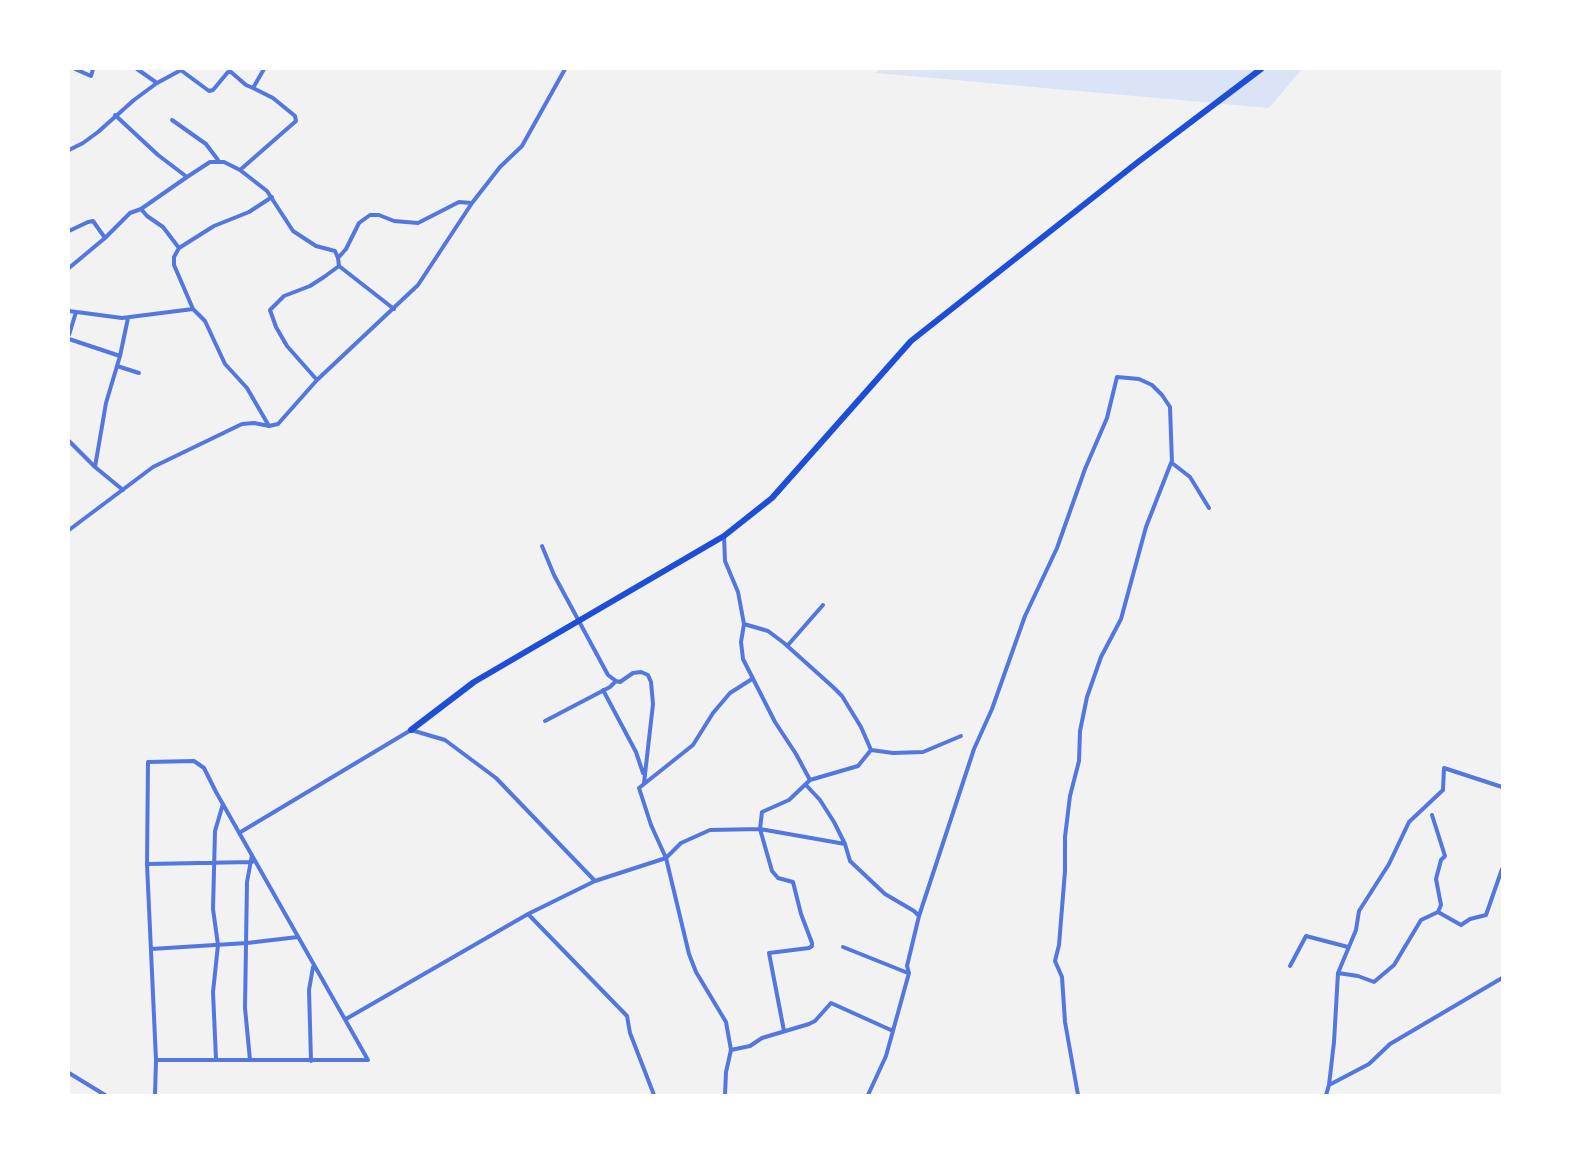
<!DOCTYPE html>
<html>
<head>
<meta charset="utf-8">
<style>
  body { margin:0 }
  #map { position:relative; width:1571px; height:1164px; overflow:hidden; background:#f2f2f2; font-family:"Work Sans",sans-serif }
  canvas { display:block }
  .frame { position:absolute; inset:0; border:70px solid #fff; pointer-events:none }
</style>
</head>
<body>
<div id="map">
<canvas width="1571" height="1164"></canvas>
<div class="frame"></div>
</div>
<script>
const c = document.querySelector('canvas').getContext('2d');
c.lineJoin = 'round';
function fillPath(path, color) {
  c.fillStyle = color;
  c.fill(path, 'evenodd');
}
function toPath(rows) {
  const path = new Path2D();
  for (const r of rows) {
    path.moveTo(r[0], r[1]);
    for (let i = 2; i < r.length; i += 2) path.lineTo(r[i], r[i + 1]);
  }
  return path;
}
function stroke(path, color, width, dash) {
  c.strokeStyle = color;
  c.lineWidth = width;
  c.lineCap = dash ? 'butt' : 'round';
  c.setLineDash(dash || []);
  c.stroke(path);
}
fillPath(toPath([
  [879,69,1302,69,1269,108,876,73]
]), '#dbe4f7');
stroke(toPath([
  [75,69,91,76,93,69],
  [137,69,157,83],
  [182,71,209,91,213,90,228,72,231,72,246,85,253,88,264,69],
  [115,115,158,155,187,177,210,162,224,162,240,170,267,191,293,231,316,246,335,251,338,258,339,266,394,309],
  [172,120,206,144,218,160],
  [69,150,83,143,98,132,134,100,157,83,183,69],
  [240,170,296,121,295,116,273,98,253,88],
  [141,209,147,216,163,227,179,248],
  [69,231,88,222,93,221,105,238],
  [338,258,346,249,359,223,370,215,379,215,394,221,418,223,459,202,471,203],
  [69,268,105,238,130,213,141,209,187,177],
  [193,309,174,265,174,257,179,248,214,226,249,212,272,197],
  [69,311,122,318,193,309,205,321,225,364,247,388,269,426],
  [69,335,76,312],
  [69,339,120,356],
  [117,366,139,373],
  [317,380,287,346,276,327,270,310,284,296,310,286,324,277,339,266],
  [69,441,95,467,123,490],
  [95,467,106,403,120,356,128,318],
  [69,530,153,467,242,424,254,423,269,426,278,424,317,380,418,285,472,203,500,167,522,146,565,69],
  [724,536,725,561,738,592,744,624,741,642,743,659,775,722,796,754,810,780],
  [542,546,554,575,608,675,616,681,620,682,633,673,641,672,648,675,651,682,653,704,644,783],
  [744,624,768,631,784,643,833,687,842,696,861,727,871,750],
  [788,645,823,605],
  [603,690,636,752,643,773],
  [545,721,610,687,616,681],
  [806,785,820,800,834,822,845,844,850,861,885,894,914,911,919,916],
  [239,833,411,730,445,740,496,778,595,881],
  [147,864,252,862],
  [1438,912,1461,925,1470,919,1486,915,1502,869],
  [528,914,627,1016,630,1033,654,1095],
  [843,947,908,973],
  [151,949,247,943,298,937],
  [1290,966,1306,936,1348,947],
  [1338,973,1358,976,1374,982,1394,965,1421,920,1438,912,1441,905,1436,879,1441,860,1445,856,1432,815],
  [346,1019,528,914,595,881,666,858,681,843,710,830,760,829,845,844],
  [784,1031,769,953,809,948,812,946,812,943,801,914,793,882,778,878,772,871,760,829,762,812,789,800,810,780,858,766,871,750,893,753,923,752,961,736],
  [731,1050,750,1046,762,1038,809,1024,815,1021,831,1003,893,1031],
  [216,1059,213,992,218,945,213,909,215,831,223,804],
  [250,1060,245,1008,247,882,252,855],
  [311,1061,309,990,313,967],
  [69,1073,105,1095],
  [1329,1085,1334,1042,1338,973,1356,930,1359,911,1389,864,1409,822,1443,790,1444,768,1502,787],
  [155,1095,156,1060,147,864,148,762,194,761,204,768,216,792,368,1060,156,1060],
  [725,1095,726,1072,731,1050,726,1022,696,972,689,954,666,858,651,825,639,788,693,745,713,713,730,693,752,679],
  [868,1095,886,1056,909,973,907,966,919,916,974,749,992,709,1025,616,1057,548,1085,469,1107,418,1117,377,1139,379,1152,385,1162,395,1170,407,1172,463,1190,477,1209,508],
  [1078,1095,1065,1022,1062,977,1055,961,1059,945,1065,871,1065,837,1070,796,1079,761,1080,731,1087,697,1101,657,1121,619,1146,527,1171,463],
  [1326,1095,1329,1085,1369,1064,1390,1044,1502,978]
]), '#5277de', 4);
stroke(toPath([
  [411,730,474,682,724,536,772,498,911,341,1138,162,1261,69]
]), '#1d4ed8', 6);
</script>
</body>
</html>
